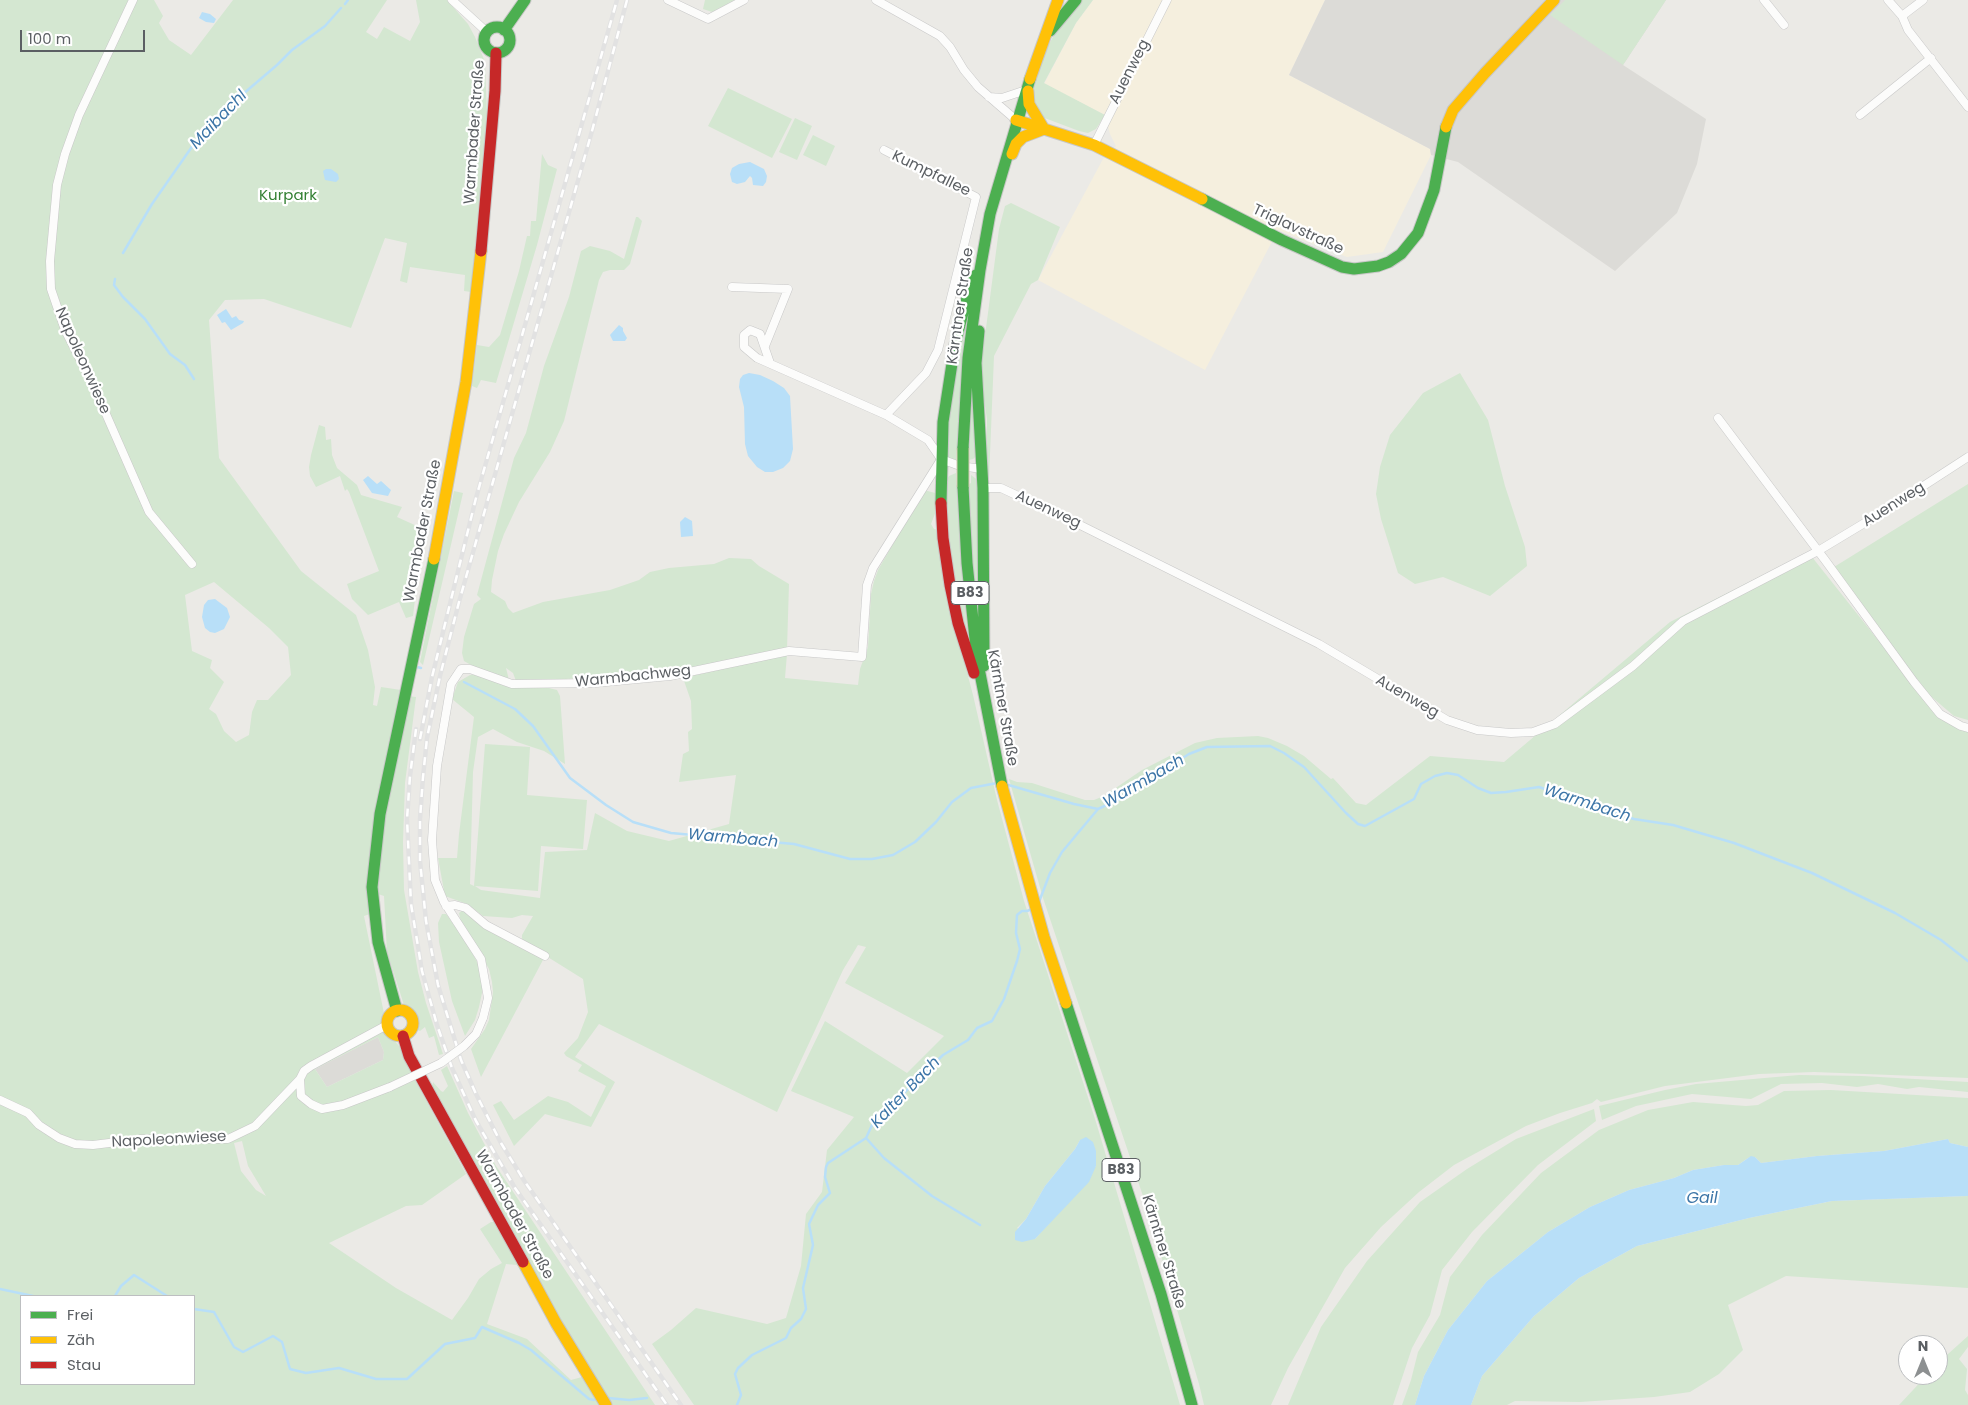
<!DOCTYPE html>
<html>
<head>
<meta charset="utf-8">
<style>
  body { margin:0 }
  #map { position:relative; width:1968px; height:1405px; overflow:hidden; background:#ebeae6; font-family:Poppins,sans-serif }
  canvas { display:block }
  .legend { position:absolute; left:20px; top:1295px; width:175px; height:90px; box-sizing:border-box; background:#fff; border:1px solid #bdbfc1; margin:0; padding:6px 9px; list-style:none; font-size:15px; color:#5b5f63 }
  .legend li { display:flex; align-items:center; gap:10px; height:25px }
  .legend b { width:25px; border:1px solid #bdbfc1 }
  .north { position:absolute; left:1898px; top:1335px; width:50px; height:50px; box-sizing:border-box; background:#fff; border:1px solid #bdbfc1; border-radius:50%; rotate:0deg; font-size:14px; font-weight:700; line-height:20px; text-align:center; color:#5b5f63 }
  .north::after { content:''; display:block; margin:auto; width:18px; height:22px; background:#8d9091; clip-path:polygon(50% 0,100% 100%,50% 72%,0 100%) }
  .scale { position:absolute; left:20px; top:30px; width:125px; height:22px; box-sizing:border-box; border:2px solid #5b5f63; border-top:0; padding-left:6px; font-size:15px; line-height:18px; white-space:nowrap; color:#5b5f63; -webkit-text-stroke:4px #fff; paint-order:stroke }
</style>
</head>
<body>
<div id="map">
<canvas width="1968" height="1405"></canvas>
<ul class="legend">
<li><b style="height:6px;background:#4caf50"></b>Frei</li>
<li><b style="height:6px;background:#ffc107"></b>Zäh</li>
<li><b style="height:6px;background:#c62828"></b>Stau</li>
</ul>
<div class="north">N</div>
<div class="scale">100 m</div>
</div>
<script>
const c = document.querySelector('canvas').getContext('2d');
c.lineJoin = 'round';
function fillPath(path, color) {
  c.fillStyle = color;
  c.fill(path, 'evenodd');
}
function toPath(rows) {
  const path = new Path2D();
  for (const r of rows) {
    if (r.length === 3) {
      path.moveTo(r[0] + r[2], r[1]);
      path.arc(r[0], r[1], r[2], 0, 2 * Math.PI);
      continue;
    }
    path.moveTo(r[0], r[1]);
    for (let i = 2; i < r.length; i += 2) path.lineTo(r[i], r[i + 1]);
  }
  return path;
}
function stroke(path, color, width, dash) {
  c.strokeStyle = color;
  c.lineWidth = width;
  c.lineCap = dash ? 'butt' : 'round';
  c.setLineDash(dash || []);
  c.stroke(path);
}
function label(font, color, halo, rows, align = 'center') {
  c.font = font + ' Poppins,sans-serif';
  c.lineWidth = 4.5;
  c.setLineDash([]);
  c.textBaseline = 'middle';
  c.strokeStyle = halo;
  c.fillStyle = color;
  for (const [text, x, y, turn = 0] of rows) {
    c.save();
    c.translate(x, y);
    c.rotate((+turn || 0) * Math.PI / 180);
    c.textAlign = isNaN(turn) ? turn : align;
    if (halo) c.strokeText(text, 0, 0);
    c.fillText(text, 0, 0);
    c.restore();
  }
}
fillPath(toPath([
  [1093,0,1325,0,1289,75,1430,149,1431,155,1383,252,1347,257,1278,230,1205,370,1038,280,1103,159,1116,146,1110,134,1105,115,1044,84,1076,23]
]), '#f5efde');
fillPath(toPath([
  [1325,0,1666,0,1623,65,1706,119,1697,164,1677,213,1615,271,1458,162,1431,155,1430,149,1289,75],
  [378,1037,384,1052,383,1060,327,1087,315,1069]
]), '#dcdbd7');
fillPath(toPath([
  [0,0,154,0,163,16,159,23,169,40,191,55,233,0,387,0,366,32,377,39,384,27,410,41,420,22,416,0,447,0,468,24,475,37,485,62,487,116,471,292,464,291,465,275,410,267,407,283,400,281,407,243,385,238,351,328,264,299,225,300,209,320,219,458,301,571,356,615,368,650,375,687,373,705,377,706,381,687,401,690,370,914,364,916,388,1033,399,1046,416,1082,466,1174,422,1205,406,1206,329,1243,396,1288,452,1320,468,1298,479,1279,491,1269,502,1263,480,1229,491,1222,494,1222,524,1273,522,1273,517,1265,506,1264,487,1324,527,1339,571,1380,582,1377,600,1405,0,1405],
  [214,582,269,628,288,647,291,675,268,700,257,700,252,712,249,735,236,742,224,731,216,714,209,709,224,682,210,668,212,660,192,651,185,595],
  [378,1037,384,1052,383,1060,327,1087,315,1069],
  [242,1141,248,1166,266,1196,256,1190,241,1171,234,1143],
  [21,1296,194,1296,194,1384,21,1384],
  [705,0,735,0,712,12,703,9],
  [1081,0,1093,0,1076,23,1044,83,1105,115,1096,129,1088,133,1079,131,1042,117,1031,94,1043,55,1054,35],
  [1565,0,1666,0,1623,65,1550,15],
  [728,88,792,119,772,158,708,126],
  [795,118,812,126,797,160,779,152],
  [813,135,835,146,826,166,803,155],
  [542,154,548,165,557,169,537,245,496,383,481,380,477,388,472,386,477,345,489,347,500,335,519,271,527,236,530,236,531,221,536,221],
  [1011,203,1060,227,1038,280,1031,284,994,356,989,479,987,477,987,419,980,374,999,229,1005,206],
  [636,217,638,217,642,221,630,264,624,270,610,270,603,272,599,280,564,421,550,452,519,502,504,534,498,551,492,580,491,592,505,601,508,608,513,613,543,602,610,590,639,580,650,572,669,568,714,564,729,558,751,559,759,566,789,584,787,649,683,669,531,682,516,681,513,673,506,668,509,680,478,669,464,661,462,653,464,637,474,604,481,599,477,595,514,458,526,433,544,366,569,297,581,251,590,246,610,251,624,259],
  [963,335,965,339,956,460,949,458,944,453,952,381],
  [973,372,977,456,973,459,969,460],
  [1460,373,1488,420,1505,486,1525,547,1527,566,1490,596,1443,577,1415,584,1398,573,1381,519,1376,494,1380,467,1390,435,1423,393],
  [319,425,325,427,326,440,331,439,332,455,337,468,357,485,361,495,402,507,397,517,419,527,407,589,416,591,413,616,406,618,399,602,368,615,352,599,347,584,379,571,349,492,347,489,345,491,340,476,316,487,310,476,309,467,311,455],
  [956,473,961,565,968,637,953,585,944,484,949,476],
  [971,475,979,481,978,615,973,564,969,484,971,483],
  [1968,484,1968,720,1954,716,1927,693,1834,567],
  [924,490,935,493,936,511,931,524,934,529,940,530,947,597,973,695,997,800,1024,901,1096,1122,1180,1405,694,1405,652,1344,671,1330,696,1308,767,1324,786,1318,801,1266,806,1214,822,1192,827,1150,854,1117,791,1091,825,1021,907,1073,944,1036,845,983,866,947,858,945,843,970,777,1112,599,1024,575,1057,615,1082,591,1127,545,1114,514,1146,493,1105,501,1101,514,1120,548,1096,568,1102,591,1117,606,1086,578,1071,582,1065,566,1056,564,1053,578,1038,588,1012,583,979,522,941,522,935,533,916,522,915,512,918,483,916,467,904,445,896,438,858,457,858,459,834,474,717,452,699,458,682,470,675,475,674,503,685,518,688,549,688,557,690,560,696,565,764,544,751,517,742,493,729,478,737,473,772,470,884,474,886,485,744,530,747,527,795,587,800,583,849,541,846,538,891,475,886,481,890,540,898,545,852,587,850,595,813,627,831,669,841,729,824,736,775,679,782,683,754,689,751,688,732,692,729,691,701,683,678,787,654,785,678,858,685,860,669,868,647,871,594,874,581,878,570],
  [1080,1140,1096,1151,1096,1166,1060,1211,1035,1239,1017,1228,1026,1219,1045,1186,1075,1149],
  [454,491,463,493,423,665,420,662],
  [1808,552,1940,718,1968,730,1968,1078,1814,1072,1759,1074,1665,1086,1601,1102,1597,1099,1592,1103,1560,1113,1526,1126,1454,1165,1419,1192,1381,1227,1345,1268,1288,1368,1271,1405,1204,1405,1199,1384,1147,1208,1043,898,1009,779,1017,782,1032,783,1085,800,1094,800,1104,796,1142,770,1195,743,1217,738,1258,736,1268,738,1287,746,1304,756,1331,779,1333,778,1356,803,1366,805,1430,756,1504,762,1670,622],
  [408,696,416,697,405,783,403,842,404,890,418,972,426,1003,443,1054,439,1055,434,1036,429,1038,425,1027,420,1031,417,1030,415,1014,404,1005,387,952,384,896,378,894,377,877,388,792],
  [463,910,544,958,481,1077,471,1049,485,1029,489,1020,493,992,492,982,489,969,461,922,459,913],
  [442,914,446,914,467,942,482,972,483,988,479,1007,475,1020,465,1036,452,1001,439,942,438,923],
  [447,1066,468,1113,496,1166,655,1405,611,1405,603,1394,542,1286,533,1273,432,1088,433,1082,441,1091,443,1092,448,1086,441,1070],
  [1799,1075,1862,1076,1968,1082,1968,1092,1919,1087,1907,1089,1878,1084,1857,1087,1822,1083,1781,1084,1751,1099,1692,1094,1636,1106,1602,1120,1599,1106,1665,1090,1696,1084],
  [1831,1090,1968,1098,1968,1147,1950,1143,1948,1139,1884,1151,1817,1156,1761,1163,1755,1157,1748,1158,1738,1165,1724,1165,1693,1170,1674,1178,1629,1190,1590,1207,1548,1232,1487,1281,1448,1330,1424,1376,1415,1405,1402,1405,1411,1380,1418,1352,1440,1315,1450,1277,1482,1235,1541,1173,1599,1130,1648,1110,1693,1102,1746,1106,1758,1105,1784,1091],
  [1594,1109,1596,1121,1538,1165,1472,1232,1442,1270,1430,1315,1412,1348,1393,1405,1288,1405,1321,1327,1367,1261,1420,1202,1467,1169,1516,1139],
  [1968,1196,1968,1288,1786,1276,1728,1305,1743,1350,1719,1374,1690,1392,1654,1397,1580,1402,1515,1401,1507,1405,1471,1405,1482,1376,1534,1316,1579,1278,1637,1246,1749,1218,1832,1201],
  [1968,1336,1968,1347,1959,1359,1967,1369,1965,1390,1968,1395,1968,1405,1899,1405,1927,1375,1938,1375,1938,1363]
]), '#d4e7d1');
fillPath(toPath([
  [202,12,210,14,216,19,214,23,206,22,199,18],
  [750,162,764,169,767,176,766,182,763,186,753,185,752,178,750,176,745,182,737,184,732,182,730,174,732,168,739,164],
  [326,169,331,169,338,174,339,179,336,182,325,180,323,171],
  [226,309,232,318,236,316,239,320,244,321,243,323,231,330,225,322,222,323,217,315],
  [619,325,623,328,623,331,627,338,625,341,613,341,610,335],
  [749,373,760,375,773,381,784,388,790,396,793,449,790,461,783,468,773,472,765,472,757,467,748,456,745,444,744,407,739,387,740,379,743,375],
  [368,476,377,484,381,481,391,490,388,496,372,493,363,480],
  [685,517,692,521,693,536,681,537,680,522],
  [215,599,227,608,230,617,224,629,215,633,210,632,205,628,202,617,204,605,208,600],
  [1086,1137,1093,1142,1096,1151,1096,1166,1089,1182,1035,1239,1022,1242,1015,1240,1015,1232,1026,1219,1045,1186,1075,1149,1080,1140],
  [1948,1139,1950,1143,1968,1147,1968,1196,1832,1201,1749,1218,1637,1246,1579,1278,1534,1316,1482,1376,1471,1405,1415,1405,1424,1376,1448,1330,1487,1281,1548,1232,1590,1207,1629,1190,1674,1178,1693,1170,1724,1165,1738,1165,1751,1156,1755,1157,1761,1163,1817,1156,1884,1151]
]), '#b8dff8');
stroke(toPath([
  [345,4,348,0],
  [123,253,152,204,196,141,236,100,277,65,292,50,325,26,341,8],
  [115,279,114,285,123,297,145,319,170,354,185,365,194,379],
  [417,667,421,668],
  [464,682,515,709,533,726,570,778,606,805,633,822,671,833,794,844,850,859,872,859,893,855,915,842,936,822,952,802,971,788,997,783],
  [1005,784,1074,804,1098,809,1120,799,1135,784,1151,774,1170,766,1189,754,1207,747,1270,746,1284,753,1304,767,1346,813,1358,824,1365,826,1414,799,1421,784,1435,776,1447,773,1458,775,1478,788,1491,793,1506,792,1539,787,1634,819,1673,825,1734,843,1812,873,1895,913,1941,940,1968,961],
  [1039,902,1050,873,1062,852,1098,809],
  [866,1138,884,1158,932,1196,980,1225],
  [0,1289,33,1296],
  [115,1296,121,1286,134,1275,167,1296],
  [194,1309,214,1312,234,1347,243,1352,273,1336,282,1342,290,1369,306,1373,339,1368,376,1379,407,1379,445,1344,475,1338,482,1327,519,1343,531,1350,589,1399,594,1400],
  [608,1398,629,1400,647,1398],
  [737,1405,741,1395,735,1374,738,1368,752,1355,786,1338,791,1328,801,1319,806,1309,803,1288,813,1245,809,1224,818,1205,830,1193,825,1177,826,1167,828,1163,866,1138,873,1123,943,1055,968,1040,977,1028,992,1021,1004,999,1017,961,1020,949,1016,933,1017,915,1022,911,1027,911,1032,909]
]), '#b8dff8', 2.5);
const street = toPath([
  [133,0,79,115,65,154,57,185,50,261,51,289,65,330,95,389,149,512,192,564],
  [452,0,487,32],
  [668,0,708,19,744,0],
  [876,0,940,36,950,47,964,70,978,87,1016,120],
  [1764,0,1784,25],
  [1888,0,1902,16,1908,30,1968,107],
  [1902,16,1923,0],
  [989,97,1002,98,1026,90],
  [1860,115,1931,58],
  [1094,145,1167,0],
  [884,150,976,197,938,350,926,373,886,415],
  [732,287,788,289,765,346],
  [770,363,760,334,750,330,744,335,744,347,757,358,886,415,928,440,941,459],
  [1718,418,1825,560,1914,682,1940,714,1961,726,1968,728],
  [941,459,960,466,982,469],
  [983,488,1001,488,1072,521,1319,644,1447,720,1477,730,1511,733,1533,732,1555,724,1633,666,1683,621,1818,551,1891,507,1968,457],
  [446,906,455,905,466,908,486,925,545,956],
  [483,1018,488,998,481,959,444,902,435,880,432,840,437,766,451,684,461,669,470,669,512,684,595,683,670,676,789,651,862,657,867,585,873,568,940,461],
  [387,1025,311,1066,304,1071,300,1079,301,1096,311,1104,322,1109,343,1105,390,1087],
  [0,1100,28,1113,39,1125,59,1138,75,1144,93,1145,141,1139,228,1139,255,1126,300,1079]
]);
const fast = toPath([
  [497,40,13],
  [504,30,525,0],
  [1050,31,1076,0],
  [1202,199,1282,240,1342,267,1354,269,1378,266,1389,262,1401,254,1418,233,1434,190,1446,127],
  [979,331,976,363,983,488,984,666],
  [963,448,968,358,980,270,990,214,1030,79],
  [963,487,967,563,977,658,1002,786],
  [941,503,943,422,955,344,971,282,976,275],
  [1066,1003,1161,1294,1192,1405],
  [397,1011,378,942,372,887,380,814,434,559]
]);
const slow = toPath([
  [1030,79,1058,0],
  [1016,120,1094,145,1202,199],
  [1446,127,1453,110,1485,73,1554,0],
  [1012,154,1016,144,1023,137,1044,129,1029,104,1028,91],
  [434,559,466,382,481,251],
  [1002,786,1044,937,1066,1003],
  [400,1023,13],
  [523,1262,556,1323,606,1405]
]);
const jam = toPath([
  [481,251,495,91,496,53],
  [941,503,943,538,950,585,958,623,974,673],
  [403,1036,409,1056,523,1262]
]);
stroke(street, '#c8c8c8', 9);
stroke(fast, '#c7c7c6', 13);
stroke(slow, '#c7c7c6', 13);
stroke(jam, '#c7c7c6', 13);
stroke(street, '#fcfcfb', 8);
stroke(fast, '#4caf50', 11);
stroke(slow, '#ffc107', 11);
stroke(jam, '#c62828', 11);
const rail = toPath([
  [627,0,592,131,459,602,440,676,427,738,423,777,420,819,420,861,426,921,438,985,461,1060,476,1094,501,1143,525,1182,681,1405],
  [416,729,410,776,407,819,411,904,422,971,437,1025,452,1068,476,1121,515,1188,667,1405],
  [420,739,432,677,476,498,617,0]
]);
stroke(rail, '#e2e2e2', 4.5);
stroke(rail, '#fff', 2.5, [8]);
const streetBridge = toPath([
  [390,1087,441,1063,464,1046,476,1034,483,1018]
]);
const fastBridge = toPath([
  [963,448,963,487]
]);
stroke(streetBridge, '#c8c8c8', 9, []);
stroke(fastBridge, '#d3c9b3', 13, []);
stroke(streetBridge, '#fcfcfb', 8);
stroke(fastBridge, '#4caf50', 11);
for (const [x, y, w] of [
  [970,593,38],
  [1121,1170,38]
]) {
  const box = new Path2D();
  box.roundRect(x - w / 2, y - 11.5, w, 23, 4);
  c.fillStyle = '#fff';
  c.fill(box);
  stroke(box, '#5b5f63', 1);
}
label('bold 14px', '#5b5f63', null, [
  ["B83",970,593],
  ["B83",1121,1170]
]);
label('15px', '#5b5f63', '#fff', [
  ["Auenweg",1130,72,-63],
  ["Warmbader Straße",475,132,-86],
  ["Kumpfallee",931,174,26],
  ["Triglavstraße",1298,230,25],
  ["Kärntner Straße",961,306,-82],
  ["Napoleonwiese",82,361,66],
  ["Auenweg",1894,505,-32],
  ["Auenweg",1048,510,25],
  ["Warmbader Straße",423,531,-79],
  ["Warmbachweg",633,677,-6],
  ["Auenweg",1407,697,30],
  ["Kärntner Straße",1002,708,80],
  ["Napoleonwiese",169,1140,-3],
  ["Warmbader Straße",514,1215,61],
  ["Kärntner Straße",1163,1252,73]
]);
label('15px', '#348134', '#fff', [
  ["Kurpark",288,196]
]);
label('italic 16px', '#3c75a7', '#fff', [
  ["Maibachl",219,120,-46],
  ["Warmbach",1144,782,-30],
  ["Warmbach",1587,804,18],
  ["Warmbach",733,839,5],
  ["Kalter Bach",906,1093,-46],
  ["Gail",1702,1199]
]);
</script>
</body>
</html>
